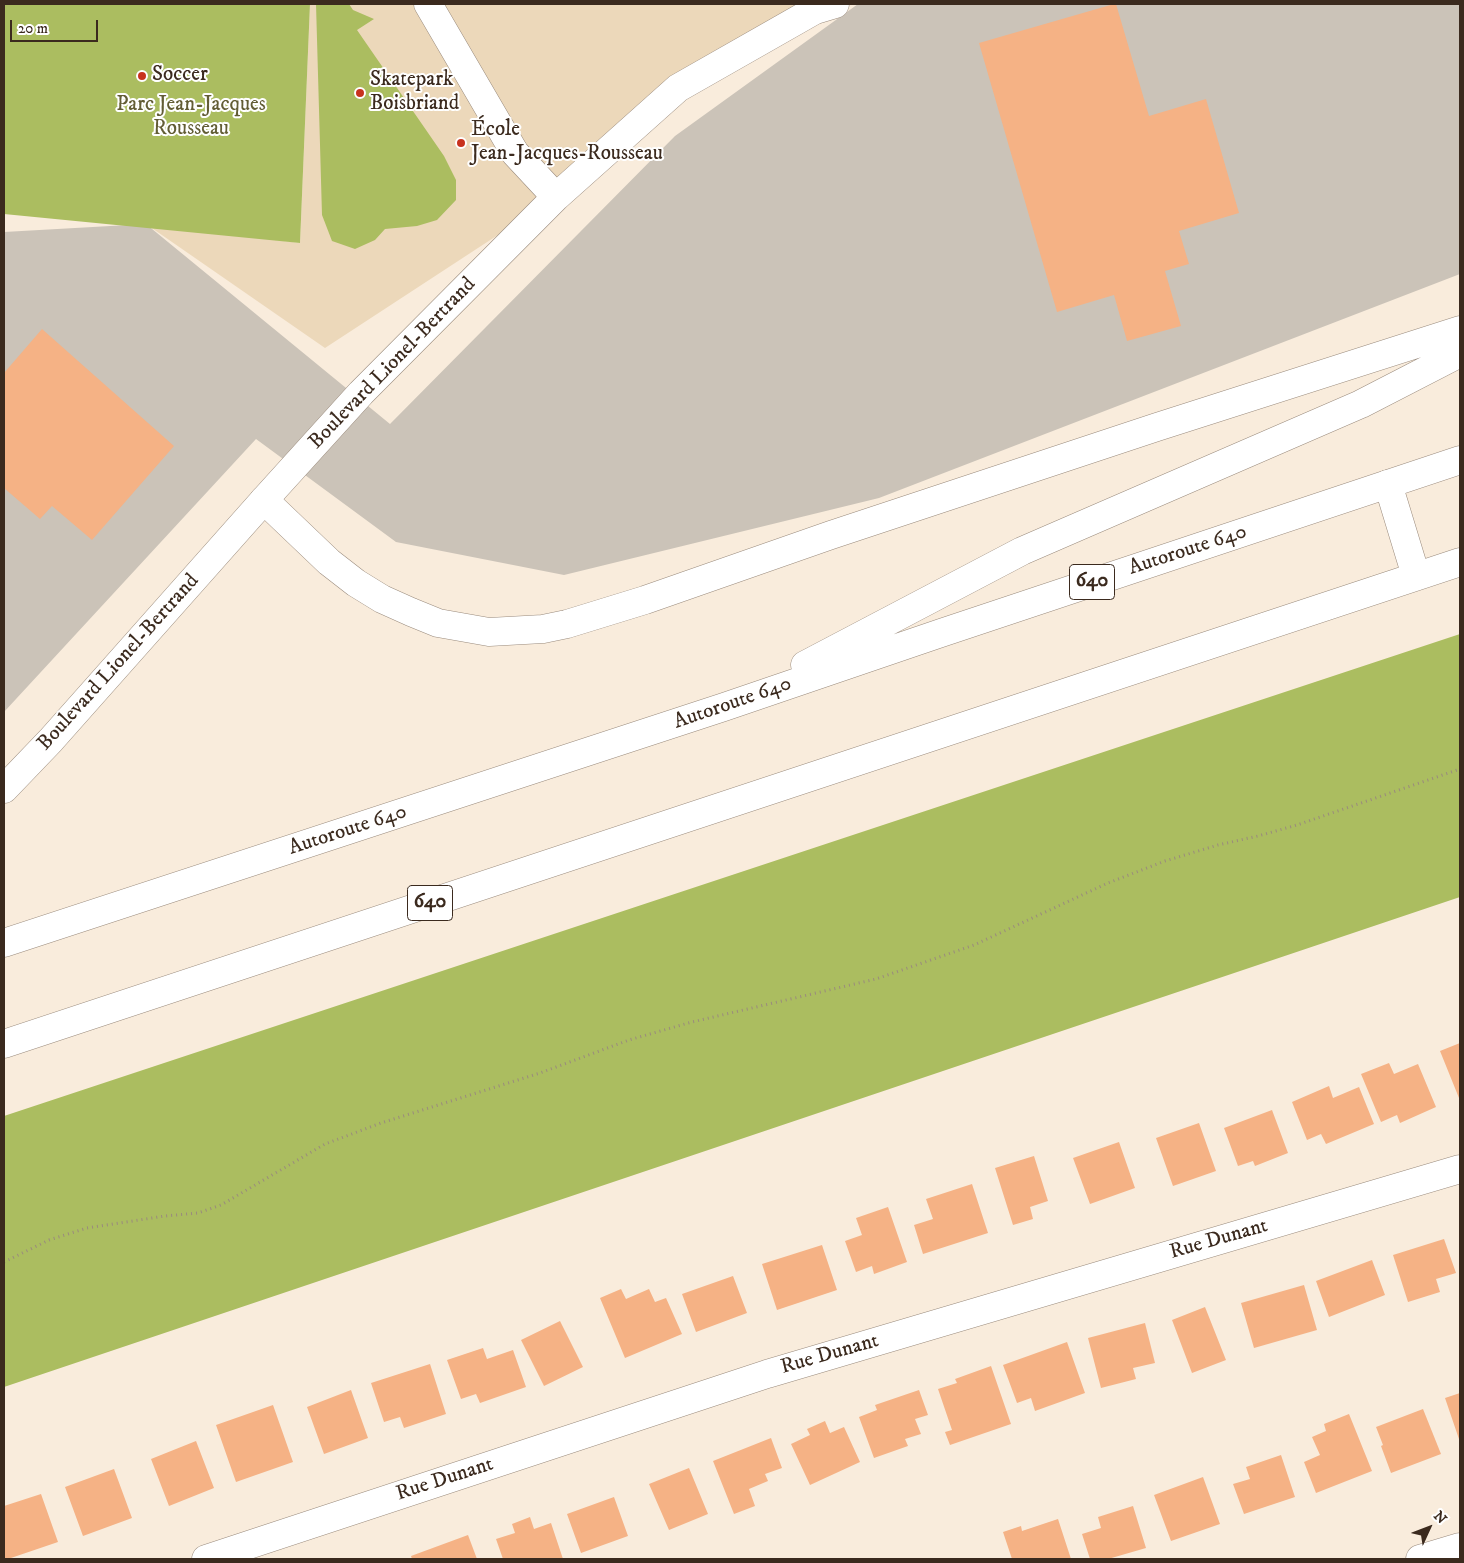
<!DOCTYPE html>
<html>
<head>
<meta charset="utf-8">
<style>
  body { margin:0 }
  #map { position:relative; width:1464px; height:1563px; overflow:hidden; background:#f9ecdc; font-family:"IM FELL DW Pica",serif }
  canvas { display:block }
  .frame { position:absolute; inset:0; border:5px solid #3b2a1e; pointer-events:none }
  .north { position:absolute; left:1404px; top:1503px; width:50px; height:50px; -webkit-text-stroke:4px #fff; paint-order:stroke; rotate:47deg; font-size:14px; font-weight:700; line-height:20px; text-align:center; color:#3b2a1e }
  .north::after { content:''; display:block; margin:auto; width:18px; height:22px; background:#3b2a1e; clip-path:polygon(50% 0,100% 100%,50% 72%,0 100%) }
  .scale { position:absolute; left:10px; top:20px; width:88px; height:22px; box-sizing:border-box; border:2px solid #3b2a1e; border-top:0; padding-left:6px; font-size:15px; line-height:18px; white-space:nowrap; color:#3b2a1e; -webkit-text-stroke:4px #fff; paint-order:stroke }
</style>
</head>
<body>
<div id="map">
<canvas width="1464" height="1563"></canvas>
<div class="frame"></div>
<div class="north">N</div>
<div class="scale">20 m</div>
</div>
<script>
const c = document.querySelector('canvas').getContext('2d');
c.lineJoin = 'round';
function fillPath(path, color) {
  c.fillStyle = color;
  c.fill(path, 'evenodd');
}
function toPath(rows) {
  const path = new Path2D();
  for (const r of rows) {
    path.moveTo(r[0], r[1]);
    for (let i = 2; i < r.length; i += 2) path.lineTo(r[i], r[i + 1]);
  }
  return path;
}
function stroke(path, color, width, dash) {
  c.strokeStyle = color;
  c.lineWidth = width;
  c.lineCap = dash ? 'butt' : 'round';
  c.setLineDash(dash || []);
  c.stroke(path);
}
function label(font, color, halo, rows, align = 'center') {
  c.font = font + ' "IM FELL DW Pica",serif';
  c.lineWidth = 4;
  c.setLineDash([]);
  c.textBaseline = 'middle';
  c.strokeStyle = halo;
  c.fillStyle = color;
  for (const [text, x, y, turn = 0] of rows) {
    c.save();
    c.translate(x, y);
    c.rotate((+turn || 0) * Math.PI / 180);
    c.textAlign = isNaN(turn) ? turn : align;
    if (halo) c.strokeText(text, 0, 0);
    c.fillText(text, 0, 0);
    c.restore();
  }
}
fillPath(toPath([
  [310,4,829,4,678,88,556,197,325,348,146,224,300,243]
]), '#ecd8ba');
fillPath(toPath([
  [858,4,1460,4,1460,274,879,498,564,575,396,542,256,439,4,712,4,232,146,224,390,424,675,136]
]), '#cbc3b8');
fillPath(toPath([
  [4,4,310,4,300,243,4,214],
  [316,4,349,4,353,10,374,19,357,30,444,156,456,180,456,200,437,220,417,226,385,229,375,240,355,249,332,241,322,215],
  [1460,634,1460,897,4,1387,4,1116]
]), '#abbd60');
fillPath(toPath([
  [1114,4,1116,4,1149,116,1206,99,1239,213,1179,231,1189,264,1165,271,1181,326,1127,341,1114,295,1057,312,979,43],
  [42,329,174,446,92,540,52,506,40,519,4,488,4,373],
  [1460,1043,1460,1098,1459,1098,1440,1051],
  [1389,1063,1394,1074,1418,1064,1436,1107,1400,1123,1397,1115,1381,1122,1361,1074],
  [1329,1086,1333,1098,1359,1087,1374,1124,1326,1144,1321,1134,1307,1140,1292,1102],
  [1272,1110,1288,1153,1255,1166,1253,1161,1238,1166,1224,1128],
  [1199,1123,1216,1171,1173,1186,1156,1138],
  [1119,1142,1135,1188,1090,1204,1073,1158],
  [1034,1156,1048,1201,1030,1207,1033,1219,1013,1225,995,1168],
  [972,1184,988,1233,923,1254,914,1225,933,1219,926,1199],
  [888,1207,907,1262,874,1274,872,1266,856,1272,845,1241,862,1235,856,1218],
  [1444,1239,1456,1273,1436,1279,1440,1292,1408,1302,1393,1255],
  [822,1245,837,1290,777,1310,762,1264],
  [1372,1260,1385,1295,1329,1317,1316,1281],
  [733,1276,747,1313,696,1332,682,1294],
  [1304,1285,1317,1330,1254,1348,1241,1303],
  [621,1289,626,1299,649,1289,655,1302,666,1298,682,1334,625,1358,600,1298],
  [1205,1307,1226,1360,1192,1373,1172,1320],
  [560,1321,583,1367,544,1386,521,1340],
  [1145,1323,1155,1363,1133,1368,1136,1379,1101,1388,1088,1338],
  [1067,1342,1085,1393,1035,1411,1031,1398,1017,1403,1003,1365],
  [483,1348,487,1359,513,1350,526,1387,480,1403,476,1394,461,1399,447,1360],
  [430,1364,446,1414,404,1428,400,1417,384,1422,371,1383],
  [991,1366,1011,1424,950,1445,945,1432,952,1430,938,1389,957,1383,955,1379],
  [351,1390,368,1438,324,1454,307,1407],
  [919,1390,928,1415,915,1419,921,1434,905,1439,908,1446,874,1458,859,1417,877,1410,875,1405],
  [1460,1393,1460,1442,1445,1398],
  [273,1405,293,1462,236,1482,216,1425],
  [1423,1409,1441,1454,1391,1473,1381,1446,1383,1445,1376,1427],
  [1349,1414,1372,1471,1316,1493,1304,1462,1320,1455,1312,1437,1326,1431,1324,1424],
  [825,1421,830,1433,844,1427,860,1462,810,1485,791,1444,810,1435,807,1429],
  [771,1438,782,1468,765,1474,768,1481,749,1489,755,1506,734,1514,713,1461],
  [196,1441,214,1488,169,1506,151,1459],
  [1281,1455,1295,1497,1244,1514,1233,1484,1250,1479,1246,1467],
  [689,1468,708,1514,669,1530,649,1484],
  [114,1469,132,1518,83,1536,65,1487],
  [1203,1477,1220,1524,1171,1541,1154,1495],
  [41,1494,58,1542,8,1559,4,1559,4,1506],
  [614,1497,628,1536,581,1553,567,1514],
  [1133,1506,1146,1548,1108,1559,1090,1559,1082,1534,1101,1528,1098,1517],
  [530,1517,534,1529,551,1523,563,1559,503,1559,496,1539,515,1533,512,1524],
  [1058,1519,1071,1559,1012,1559,1003,1532,1021,1526,1022,1531],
  [468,1535,477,1559,412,1559,411,1556]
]), '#f5b285');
const minor = toPath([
  [428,4,515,153,556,197],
  [1388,484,1416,576],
  [4,789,51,740,264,500,361,393,556,197,678,88,815,10,835,4],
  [206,1559,767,1374,1460,1169],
  [1420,1559,1460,1547]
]);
const highway = toPath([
  [264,500,329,562,356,583,382,599,411,612,438,623,489,632,543,629,567,624,645,600,831,535,1157,427,1460,330],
  [805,665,1022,551,1361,404,1460,353],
  [4,943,724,707,941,633,1460,460],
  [4,1044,1460,562]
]);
stroke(minor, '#9a8b7d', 29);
stroke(highway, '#9a8b7d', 29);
stroke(toPath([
  [4,1262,49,1240,87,1228,165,1216,198,1213,221,1205,325,1144,381,1123,540,1073,629,1040,692,1022,876,979,974,945,1108,883,1165,861,1218,845,1258,836,1297,825,1460,769]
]), '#9a8b7d', 3, [1, 4]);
stroke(minor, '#fff', 28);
stroke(highway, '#fff', 28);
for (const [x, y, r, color] of [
  [142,76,5,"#c8321e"],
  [360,93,5,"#c8321e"],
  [461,143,5,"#c8321e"]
]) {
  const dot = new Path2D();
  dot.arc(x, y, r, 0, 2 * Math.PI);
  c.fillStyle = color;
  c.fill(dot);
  stroke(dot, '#fff', 2);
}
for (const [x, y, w] of [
  [1092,582,45],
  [430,903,45]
]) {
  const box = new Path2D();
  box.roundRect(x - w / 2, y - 17.5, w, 35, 4);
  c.fillStyle = '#fff';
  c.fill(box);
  stroke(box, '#3b2a1e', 1);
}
label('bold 20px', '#3b2a1e', null, [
  ["640",1092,582],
  ["640",430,903]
]);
label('21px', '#3b2a1e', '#fff', [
  ["Soccer",152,76],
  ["Skatepark",370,81],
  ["Boisbriand",370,105],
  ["École",471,131],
  ["Jean-Jacques-Rousseau",471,155]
], 'left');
label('21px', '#625d35', '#fff', [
  ["Parc Jean-Jacques",191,106],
  ["Rousseau",191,130]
]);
label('21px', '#3b2a1e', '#fff', [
  ["Boulevard Lionel-Bertrand",393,364,-46],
  ["Autoroute 640",1188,551,-18],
  ["Boulevard Lionel-Bertrand",119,663,-48],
  ["Autoroute 640",733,704,-19],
  ["Autoroute 640",348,831,-18],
  ["Rue Dunant",1219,1240,-16],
  ["Rue Dunant",830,1355,-16],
  ["Rue Dunant",445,1480,-18]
]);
</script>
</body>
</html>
